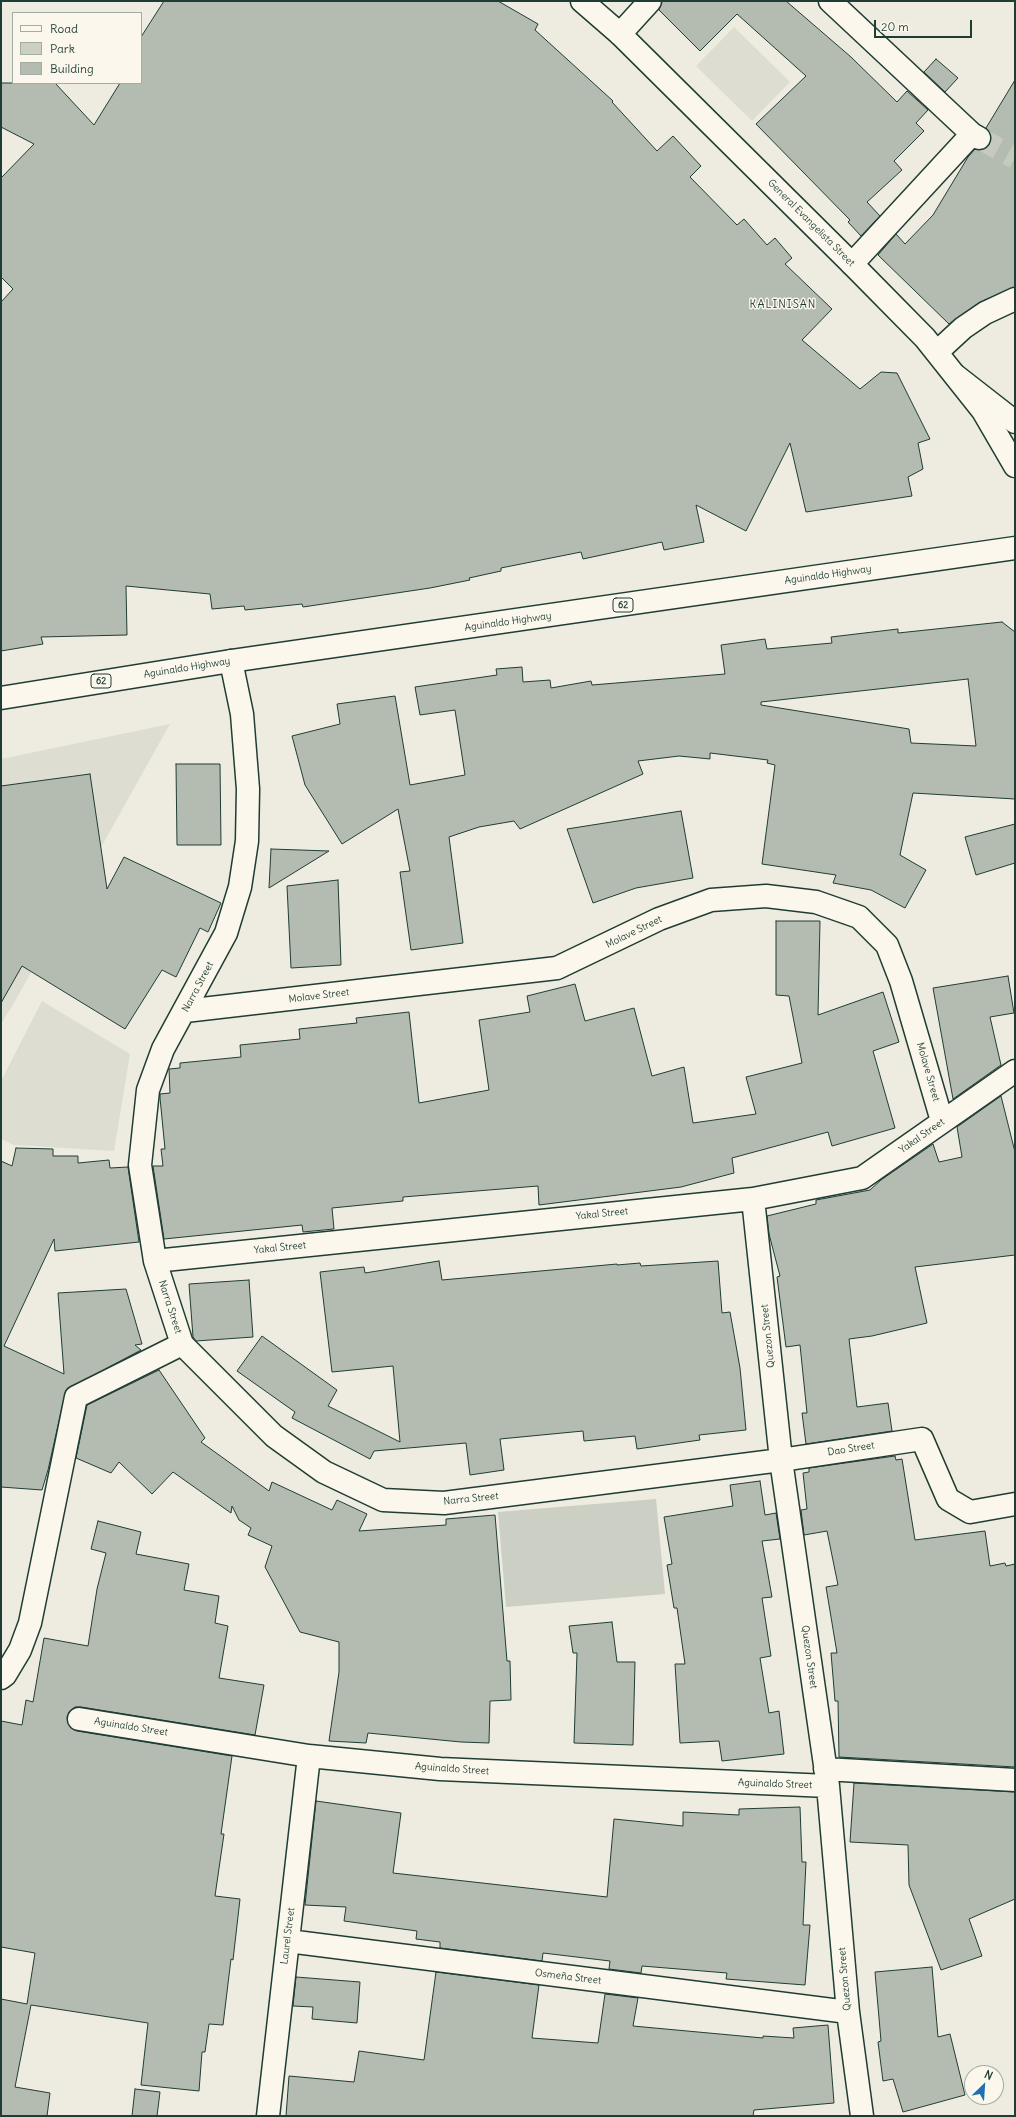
<!DOCTYPE html>
<html>
<head>
<meta charset="utf-8">
<style>
  body { margin:0 }
  #map { position:relative; width:1016px; height:2117px; overflow:hidden; background:#eeece1; font-family:Delius,sans-serif }
  canvas { display:block }
  .frame { position:absolute; inset:0; border:2px solid #1f3d34; pointer-events:none }
  .legend { position:absolute; left:12px; top:12px; width:130px; height:72px; box-sizing:border-box; background:#fbf7ec; border:1px solid #a3ada2; margin:0; padding:5px 7px; list-style:none; font-size:12px; color:#1f3d34 }
  .legend li { display:flex; align-items:center; gap:8px; height:20px }
  .legend b { width:20px; border:1px solid #a3ada2 }
  .north { position:absolute; left:964px; top:2065px; width:40px; height:40px; box-sizing:border-box; background:#fbf7ec; border:1px solid #a3ada2; border-radius:50%; rotate:25deg; font-size:11px; font-weight:700; line-height:16px; text-align:center; color:#1f3d34 }
  .north::after { content:''; display:block; margin:auto; width:14px; height:18px; background:#1f6fb2; clip-path:polygon(50% 0,100% 100%,50% 72%,0 100%) }
  .scale { position:absolute; left:874px; top:20px; width:98px; height:18px; box-sizing:border-box; border:2px solid #1f3d34; border-top:0; padding-left:5px; font-size:12px; line-height:14px; white-space:nowrap; color:#1f3d34; -webkit-text-stroke:3px #fbf7ec; paint-order:stroke }
</style>
</head>
<body>
<div id="map">
<canvas width="1016" height="2117"></canvas>
<div class="frame"></div>
<ul class="legend">
<li><b style="height:5px;background:#fbf7ec"></b>Road</li>
<li><b style="height:11px;background:#cbcfc4"></b>Park</li>
<li><b style="height:11px;background:#b4bbb0"></b>Building</li>
</ul>
<div class="north">N</div>
<div class="scale">20 m</div>
</div>
<script>
const c = document.querySelector('canvas').getContext('2d');
c.lineJoin = 'round';
function fillPath(path, color) {
  c.fillStyle = color;
  c.fill(path, 'evenodd');
}
function toPath(rows) {
  const path = new Path2D();
  for (const r of rows) {
    path.moveTo(r[0], r[1]);
    for (let i = 2; i < r.length; i += 2) path.lineTo(r[i], r[i + 1]);
  }
  return path;
}
function stroke(path, color, width, dash) {
  c.strokeStyle = color;
  c.lineWidth = width;
  c.lineCap = dash ? 'butt' : 'round';
  c.setLineDash(dash || []);
  c.stroke(path);
}
function label(font, color, halo, rows, align = 'center') {
  c.font = font + ' Delius,sans-serif';
  c.lineWidth = 3;
  c.setLineDash([]);
  c.textBaseline = 'middle';
  c.strokeStyle = halo;
  c.fillStyle = color;
  for (const [text, x, y, turn = 0] of rows) {
    c.save();
    c.translate(x, y);
    c.rotate((+turn || 0) * Math.PI / 180);
    c.textAlign = isNaN(turn) ? turn : align;
    if (halo) c.strokeText(text, 0, 0);
    c.fillText(text, 0, 0);
    c.restore();
  }
}
fillPath(toPath([
  [734,27,790,82,752,121,696,66],
  [170,724,14,1003,1,1024,1,759],
  [42,1001,130,1054,114,1151,14,1145,1,1139,1,1081]
]), '#ddddd2');
fillPath(toPath([
  [656,1499,665,1594,506,1607,498,1512]
]), '#cbcfc4');
const building = toPath([
  [164,1,498,1,538,24,535,30,613,101,612,102,657,151,673,136,701,166,690,177,737,225,744,219,767,245,775,238,792,258,785,264,832,309,802,340,860,389,881,372,897,373,930,439,918,443,923,469,908,477,912,496,806,512,790,443,746,531,696,505,704,542,664,550,662,542,583,559,581,552,501,568,501,571,469,578,470,580,430,588,303,607,302,604,245,610,244,606,212,609,210,594,126,586,127,635,41,637,43,644,1,651,1,302,13,289,1,277,1,178,34,144,1,127,1,83,55,83,94,125,120,83,141,83,141,37,164,1],
  [662,1,786,1,851,57,897,102,907,91,928,110,916,123,924,131,894,161,902,170,867,202,880,216,861,236,848,222,850,220,756,124,806,76,737,14,700,51,659,10,662,1],
  [936,59,958,78,945,92,924,72,936,59],
  [1015,80,1015,287,980,302,949,324,878,255,896,234,905,244,933,215,968,157,975,149,985,149,990,145,991,138,986,128,1015,80],
  [1002,622,1015,632,1015,799,913,793,900,855,926,870,905,908,871,890,833,883,836,875,762,864,775,765,767,763,768,760,710,753,710,759,679,756,638,761,643,774,520,829,514,821,479,827,449,837,463,943,411,950,400,872,410,871,398,809,342,844,305,785,292,736,340,724,337,704,395,696,410,785,465,775,455,710,420,715,415,687,497,675,496,669,522,667,523,682,550,680,551,688,591,681,592,685,725,674,721,645,765,639,767,649,832,643,831,637,898,629,898,633,1002,622],
  [968,679,976,746,911,743,909,729,761,705,761,702,968,679],
  [176,764,220,764,221,845,177,845,176,764],
  [90,774,107,889,124,857,221,903,208,932,200,928,176,977,162,970,125,1029,22,966,1,1003,1,786,90,774],
  [681,811,693,878,636,888,593,903,567,829,681,811],
  [1015,824,1015,863,976,875,965,837,1015,824],
  [271,849,329,851,269,888,271,849],
  [338,880,341,965,291,968,287,886,338,880],
  [776,921,820,921,818,1015,883,992,899,1042,873,1051,895,1128,832,1146,828,1132,732,1158,734,1173,681,1187,539,1205,538,1186,403,1197,403,1201,332,1208,334,1229,303,1232,302,1225,164,1239,153,1166,163,1166,161,1149,165,1149,160,1098,160,1094,170,1093,169,1069,180,1068,180,1063,241,1057,240,1045,300,1039,299,1029,357,1023,356,1018,409,1012,419,1103,489,1090,479,1020,530,1012,527,996,575,984,585,1021,634,1008,652,1076,684,1067,693,1123,756,1114,746,1077,802,1063,789,996,776,995,776,921],
  [1008,976,1014,1013,990,1017,1001,1065,953,1099,933,988,1008,976],
  [1001,1096,1015,1152,1015,1255,915,1267,927,1323,872,1336,849,1339,857,1407,888,1403,892,1431,806,1444,802,1413,807,1413,800,1345,786,1347,777,1277,780,1276,769,1234,767,1216,816,1204,816,1200,870,1190,881,1180,933,1144,939,1162,962,1157,957,1127,1001,1096],
  [16,1148,53,1149,53,1156,78,1156,78,1163,109,1160,110,1168,128,1167,139,1242,55,1251,54,1239,4,1346,64,1374,58,1293,126,1289,142,1344,135,1345,141,1350,66,1390,48,1470,42,1490,1,1487,1,1161,12,1166,16,1148],
  [439,1261,442,1280,617,1264,617,1265,640,1263,641,1266,718,1261,722,1313,730,1312,740,1368,746,1430,699,1435,700,1440,637,1449,635,1436,584,1441,583,1431,500,1439,504,1470,470,1475,466,1443,374,1451,370,1459,292,1418,295,1412,237,1371,262,1336,337,1390,328,1406,400,1442,393,1366,332,1372,320,1272,364,1267,365,1273,439,1261],
  [249,1280,253,1337,196,1341,193,1337,189,1284,249,1280],
  [159,1370,205,1438,201,1442,269,1491,272,1482,332,1510,337,1500,367,1514,359,1531,446,1525,446,1519,495,1515,507,1661,510,1661,511,1700,490,1701,489,1743,461,1742,368,1733,366,1743,329,1741,339,1672,339,1642,300,1632,265,1567,272,1546,248,1535,251,1528,239,1520,232,1506,231,1513,173,1472,152,1494,119,1462,111,1473,76,1458,87,1405,159,1370],
  [895,1456,896,1460,902,1459,915,1540,985,1531,990,1566,1005,1563,1006,1566,1015,1564,1015,1767,839,1757,838,1701,835,1701,831,1653,837,1653,826,1587,838,1585,827,1531,804,1535,801,1510,807,1509,803,1473,809,1472,809,1468,895,1456],
  [760,1481,765,1515,776,1513,780,1539,762,1541,772,1597,762,1598,771,1656,760,1658,769,1713,779,1711,784,1754,722,1761,719,1741,680,1743,675,1664,685,1664,677,1608,674,1608,667,1565,672,1564,664,1517,733,1506,730,1485,760,1481],
  [98,1521,141,1532,136,1554,189,1564,184,1590,219,1596,215,1623,228,1626,219,1678,264,1685,255,1735,81,1707,75,1707,70,1711,67,1717,71,1728,77,1731,232,1756,221,1834,224,1834,215,1896,240,1899,233,1960,231,1959,223,2025,209,2024,205,2052,202,2052,199,2091,141,2085,148,2023,31,2005,15,2087,50,2093,47,2116,1,2116,1,1999,27,2004,35,1953,1,1947,1,1721,22,1725,26,1700,33,1702,44,1638,88,1646,97,1589,106,1553,91,1549,98,1521],
  [612,1622,617,1662,635,1662,633,1745,574,1743,577,1653,573,1653,569,1626,612,1622],
  [854,1783,1015,1792,1015,1899,969,1919,982,1956,941,1970,909,1885,908,1845,850,1842,854,1783],
  [316,1801,401,1813,393,1873,607,1897,614,1819,683,1826,683,1812,739,1815,739,1809,800,1807,802,1862,806,1862,803,1925,810,1925,805,1985,726,1979,727,1973,642,1966,641,1973,609,1969,610,1961,543,1953,542,1961,440,1948,440,1942,416,1939,417,1931,344,1921,346,1907,305,1905,316,1801],
  [932,1967,938,2037,950,2034,965,2095,903,2112,893,2079,883,2081,878,2042,881,2041,875,1972,932,1967],
  [436,1972,539,1985,532,2038,598,2043,605,1994,638,1998,633,2026,763,2038,763,2036,794,2038,793,2028,828,2025,834,2103,754,2110,753,2116,286,2116,289,2076,354,2082,359,2051,424,2060,436,1972],
  [296,1977,360,1982,357,2023,312,2019,313,2007,293,2006,296,1977],
  [135,2089,160,2092,157,2116,132,2116,135,2089]
]);
fillPath(building, '#b4bbb0');
stroke(building, '#1f3d34', 1);
stroke(toPath([
  [979,138,1015,158]
]), '#c5c9be', 22, [22, 11]);
const minor = toPath([
  [830,1,972,134,979,138],
  [620,34,650,1],
  [852,264,972,134],
  [937,352,963,328,985,313,1015,299],
  [231,661,242,714,248,789,247,841,240,887,226,933,163,1049,148,1090,140,1165,155,1261,182,1344,274,1436,324,1472,383,1500,444,1503,781,1460,922,1439,948,1499,970,1512,1015,1504],
  [185,1011,557,968,659,919,711,900,766,896,816,902,859,917,887,945,901,981,942,1121],
  [753,1199,781,1460,828,1786,848,2012,862,2116],
  [155,1261,753,1199,862,1178,1015,1071],
  [1,1678,5,1675,20,1650,30,1623,76,1397,182,1344],
  [79,1719,309,1756,440,1769,828,1786],
  [825,1769,1015,1780],
  [288,1941,848,2012],
  [268,2116,309,1756]
]);
const major = toPath([
  [582,1,620,34,852,264,925,338,983,411,1015,466]
]);
const highway = toPath([
  [956,376,1015,422],
  [1,698,231,661,1015,548]
]);
stroke(minor, '#1f3d34', 25);
stroke(major, '#1f3d34', 25);
stroke(highway, '#1f3d34', 25);
stroke(minor, '#fbf7ec', 22);
stroke(major, '#fbf7ec', 22);
stroke(highway, '#fbf7ec', 22);
for (const [x, y, w] of [
  [623,605,20],
  [101,681,20]
]) {
  const box = new Path2D();
  box.roundRect(x - w / 2, y - 7, w, 14, 3);
  c.fillStyle = '#fbf7ec';
  c.fill(box);
  stroke(box, '#1f3d34', 1);
}
label('bold 9px', '#1f3d34', null, [
  ["62",623,605],
  ["62",101,681]
]);
label('10px', '#1f3d34', '#fbf7ec', [
  ["General Evangelista Street",811,223,45],
  ["Aguinaldo Highway",828,575,-8],
  ["Aguinaldo Highway",508,622,-8],
  ["Aguinaldo Highway",187,668,-9],
  ["Molave Street",634,932,-26],
  ["Narra Street",198,987,-62],
  ["Molave Street",319,996,-7],
  ["Molave Street",928,1072,74],
  ["Yakal Street",922,1136,-35],
  ["Yakal Street",602,1214,-6],
  ["Yakal Street",280,1248,-6],
  ["Narra Street",170,1307,72],
  ["Quezon Street",768,1336,-96],
  ["Dao Street",851,1449,-9],
  ["Narra Street",471,1499,-6],
  ["Quezon Street",809,1657,82],
  ["Aguinaldo Street",131,1727,9],
  ["Aguinaldo Street",452,1769,4],
  ["Aguinaldo Street",775,1784,2],
  ["Laurel Street",288,1936,-83],
  ["Osmeña Street",568,1977,7],
  ["Quezon Street",845,1979,-95]
]);
c.letterSpacing = '1px';
label('11px', '#1f3d34', '#fbf7ec', [
  ["KALINISAN",783,305]
]);
c.letterSpacing = '0px';
</script>
</body>
</html>
